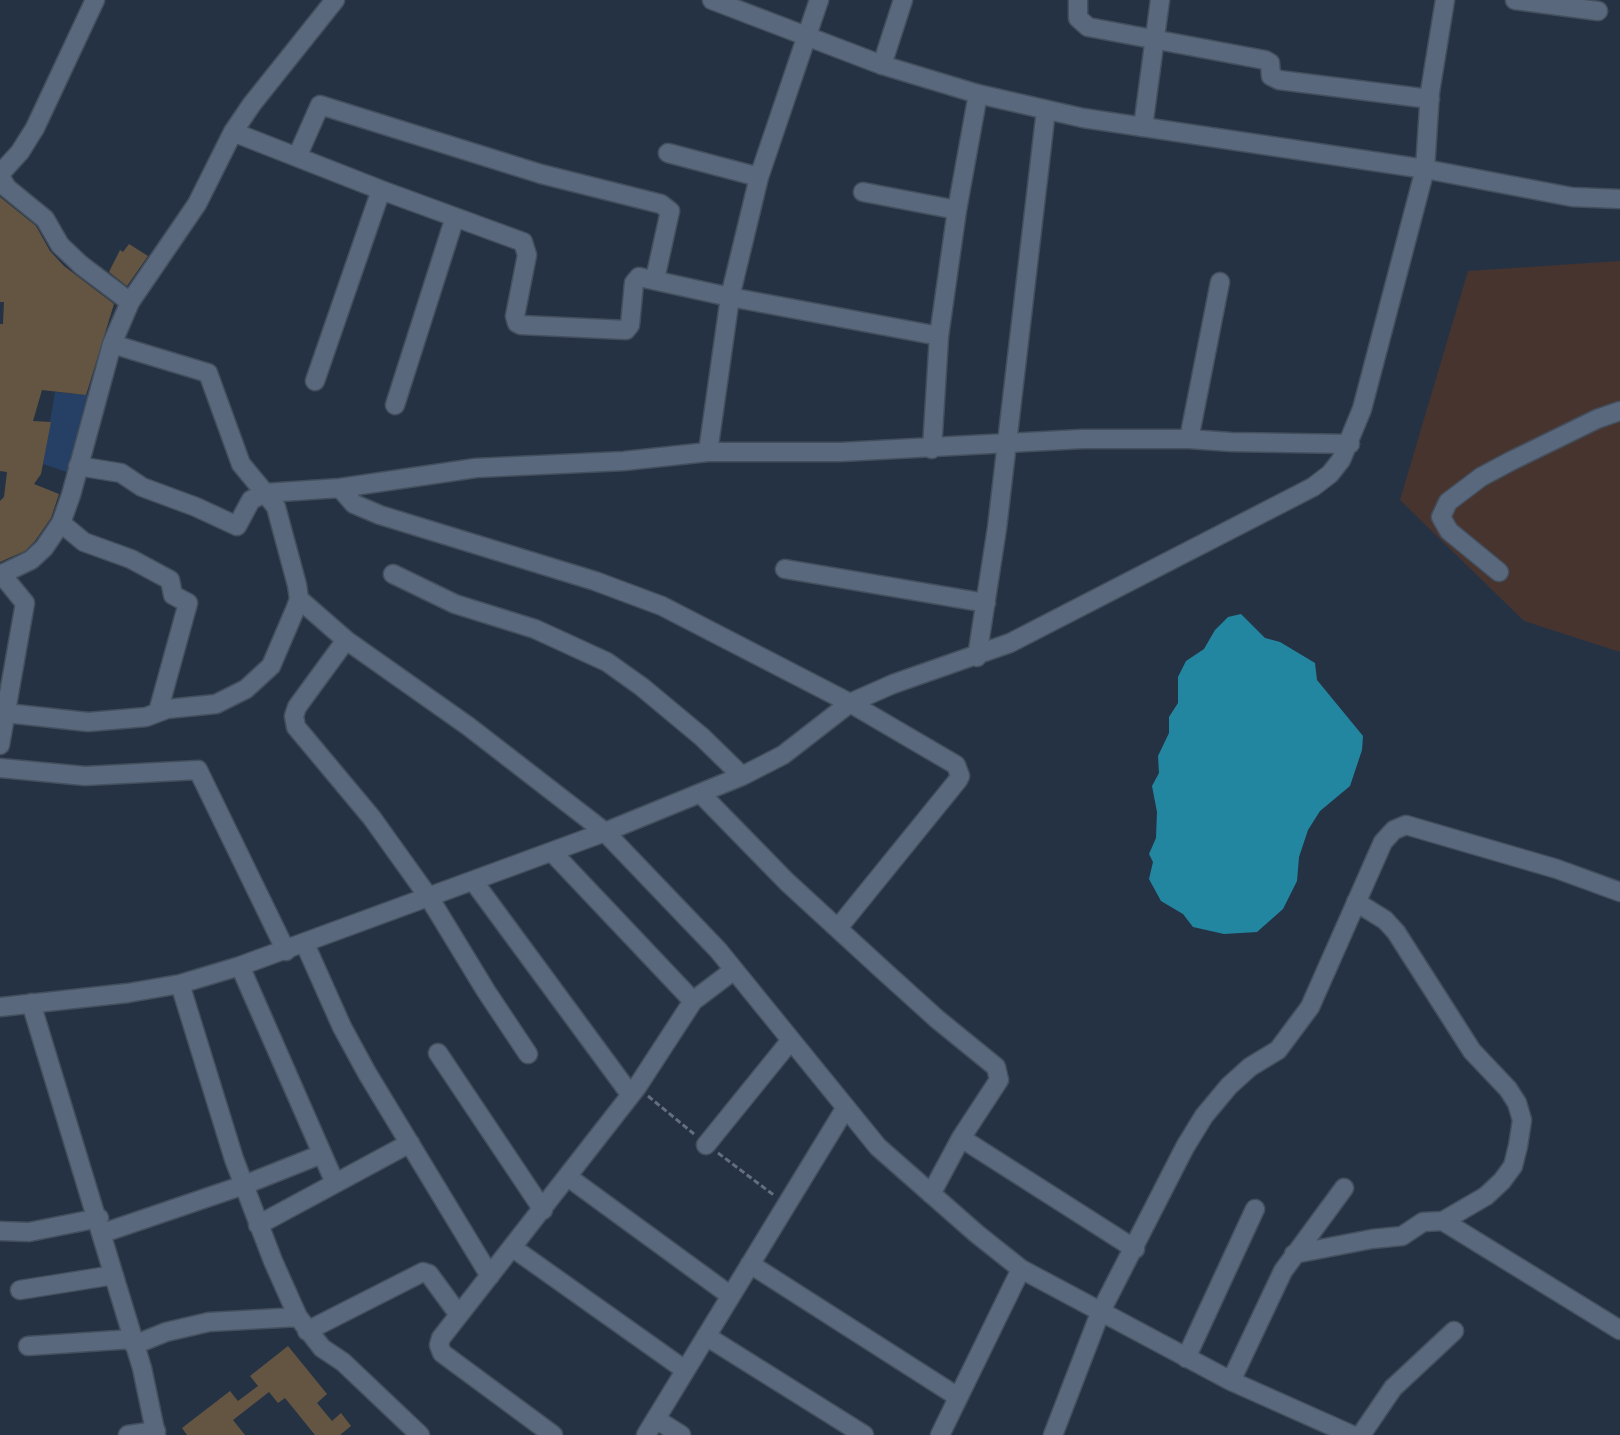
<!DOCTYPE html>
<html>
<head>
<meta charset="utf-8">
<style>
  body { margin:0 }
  canvas { display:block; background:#253244 }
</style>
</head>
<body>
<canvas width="1620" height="1435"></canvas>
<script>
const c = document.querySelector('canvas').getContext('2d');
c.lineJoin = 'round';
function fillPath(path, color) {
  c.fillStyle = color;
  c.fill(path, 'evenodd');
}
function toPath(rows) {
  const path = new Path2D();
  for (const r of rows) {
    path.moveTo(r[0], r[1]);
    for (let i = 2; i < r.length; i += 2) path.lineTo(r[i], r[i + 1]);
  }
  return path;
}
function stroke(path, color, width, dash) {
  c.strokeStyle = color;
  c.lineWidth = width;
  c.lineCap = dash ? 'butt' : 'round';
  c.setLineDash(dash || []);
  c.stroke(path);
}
fillPath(toPath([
  [1620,261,1620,652,1524,621,1400,500,1468,271]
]), '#47342f');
fillPath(toPath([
  [55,392,87,395,67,472,43,464]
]), '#254064');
fillPath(toPath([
  [1241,614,1265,638,1280,642,1315,663,1317,680,1363,736,1362,750,1350,786,1320,811,1308,830,1299,857,1297,881,1283,909,1257,932,1224,934,1193,927,1183,914,1161,901,1149,879,1153,862,1149,854,1156,838,1157,812,1152,786,1159,773,1158,756,1169,733,1169,717,1178,703,1178,677,1186,661,1204,649,1215,630,1228,617]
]), '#2386a0');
fillPath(toPath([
  [0,197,36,226,50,251,64,266,114,304,86,395,42,390,33,421,51,422,41,474,34,484,59,494,51,518,35,541,25,551,0,562,0,501,4,497,7,472,0,471,0,324,3,324,4,302,0,302],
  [129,244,148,256,127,286,109,272,120,250,123,252],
  [288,1346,327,1394,317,1403,332,1421,341,1413,351,1426,340,1435,315,1435,285,1398,278,1403,269,1392,233,1420,245,1435,187,1435,182,1428,230,1391,238,1401,258,1386,250,1376]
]), '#635541');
const minor = toPath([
  [1078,0,1078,18,1088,27,1265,60,1270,63,1271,76,1279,80,1430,99],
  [1515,0,1598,11],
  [882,65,903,0],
  [1143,127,1160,0],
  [233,132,381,190,523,242,527,255,515,316,517,323,521,325,626,330,630,325,634,283,639,277,730,297,939,336],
  [668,153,759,177],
  [297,157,320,105,541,174,661,204,670,211,655,279],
  [0,174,20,152,35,128,95,0],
  [0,176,7,188,45,219,60,245,81,265,130,302],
  [863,192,957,210],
  [112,344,208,373,241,464,265,493,340,488,476,468,624,461,708,452,841,452,1082,439,1189,439,1231,442,1350,444],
  [315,381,381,190],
  [395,405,455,217],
  [1189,439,1220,282],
  [932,449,939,336,957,210,978,94],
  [708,452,730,297,759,177,819,0],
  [340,488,354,504,380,515,595,581,662,606,850,703,956,765,960,776,958,780,838,928],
  [61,523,84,542,131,559,170,580,173,595,188,603,158,712],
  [785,569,986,603],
  [1499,572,1449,531,1441,517,1448,502,1481,477,1511,461,1597,419,1620,411],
  [393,574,455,604,535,629,607,662,642,687,702,737,742,776],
  [0,575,31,560,44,548,61,523,71,495,112,344,130,302,197,204,233,132,252,104,335,0],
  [299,599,346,640,468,726,605,832,718,950,878,1147,977,1234,1021,1269,1231,1381,1352,1435],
  [346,640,297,707,294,716,296,727,372,818,430,899,486,991,528,1054],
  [977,657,997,528,1046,110],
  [6,713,88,722,146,717,167,709,216,704,246,689,271,666,295,610,299,599,297,585,276,507,265,493,251,500,237,526,196,507,142,487,121,473,78,466],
  [0,745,25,603,2,575],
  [0,768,85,776,198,770,286,951],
  [701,794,787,882,885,972,937,1019,996,1067,999,1080,961,1138,931,1194],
  [552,852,693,1001],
  [474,882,630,1094],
  [305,944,342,1027,367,1073,490,1276],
  [240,966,335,1183],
  [180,984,234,1159,273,1261,298,1317,322,1348,343,1362,420,1435],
  [31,1003,142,1368,156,1435],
  [0,1007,128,993,180,984,240,966,605,832,742,776,783,755,850,703,893,684,1010,643,1313,487,1330,474,1341,460,1362,409,1425,169,1430,92,1445,0],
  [438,1053,543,1210],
  [961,1138,1135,1249],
  [706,1145,791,1040],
  [568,1177,731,1296],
  [1443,1221,1620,1330],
  [258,1225,410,1143],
  [0,1231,29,1232,99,1218],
  [103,1233,244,1185,322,1154],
  [513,1248,685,1370],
  [1294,1254,1372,1239,1402,1236,1423,1222,1443,1221,1486,1196,1502,1181,1513,1166,1518,1146,1522,1120,1517,1103,1508,1089,1472,1051,1396,932,1385,920,1356,902],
  [750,1264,958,1397],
  [20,1290,114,1275],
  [307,1331,423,1272,429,1274,459,1315],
  [706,1336,864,1435],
  [134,1345,166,1332,209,1322,298,1317],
  [28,1346,133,1339],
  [1186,1358,1255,1209],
  [1231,1381,1283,1271,1344,1188],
  [657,1420,681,1435],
  [128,1435,156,1431],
  [553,1435,442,1353,439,1345,441,1338,637,1087,693,1001,734,970],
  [646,1435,845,1109],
  [940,1435,1021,1269],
  [1053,1435,1100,1313,1185,1147,1204,1116,1229,1086,1250,1067,1278,1050,1310,1007,1383,842,1394,830,1406,825,1557,869,1620,892],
  [1361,1435,1393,1388,1454,1331]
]);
const tertiary = toPath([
  [712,0,882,65,978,94,1083,118,1425,169,1572,197,1620,199]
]);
stroke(minor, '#444f5e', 21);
stroke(tertiary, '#444f5e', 21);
stroke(toPath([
  [648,1096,694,1134],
  [718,1153,775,1196]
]), '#636e7e', 3, [6, 3]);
stroke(minor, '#59687c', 18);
stroke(tertiary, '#59687c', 18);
</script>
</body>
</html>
